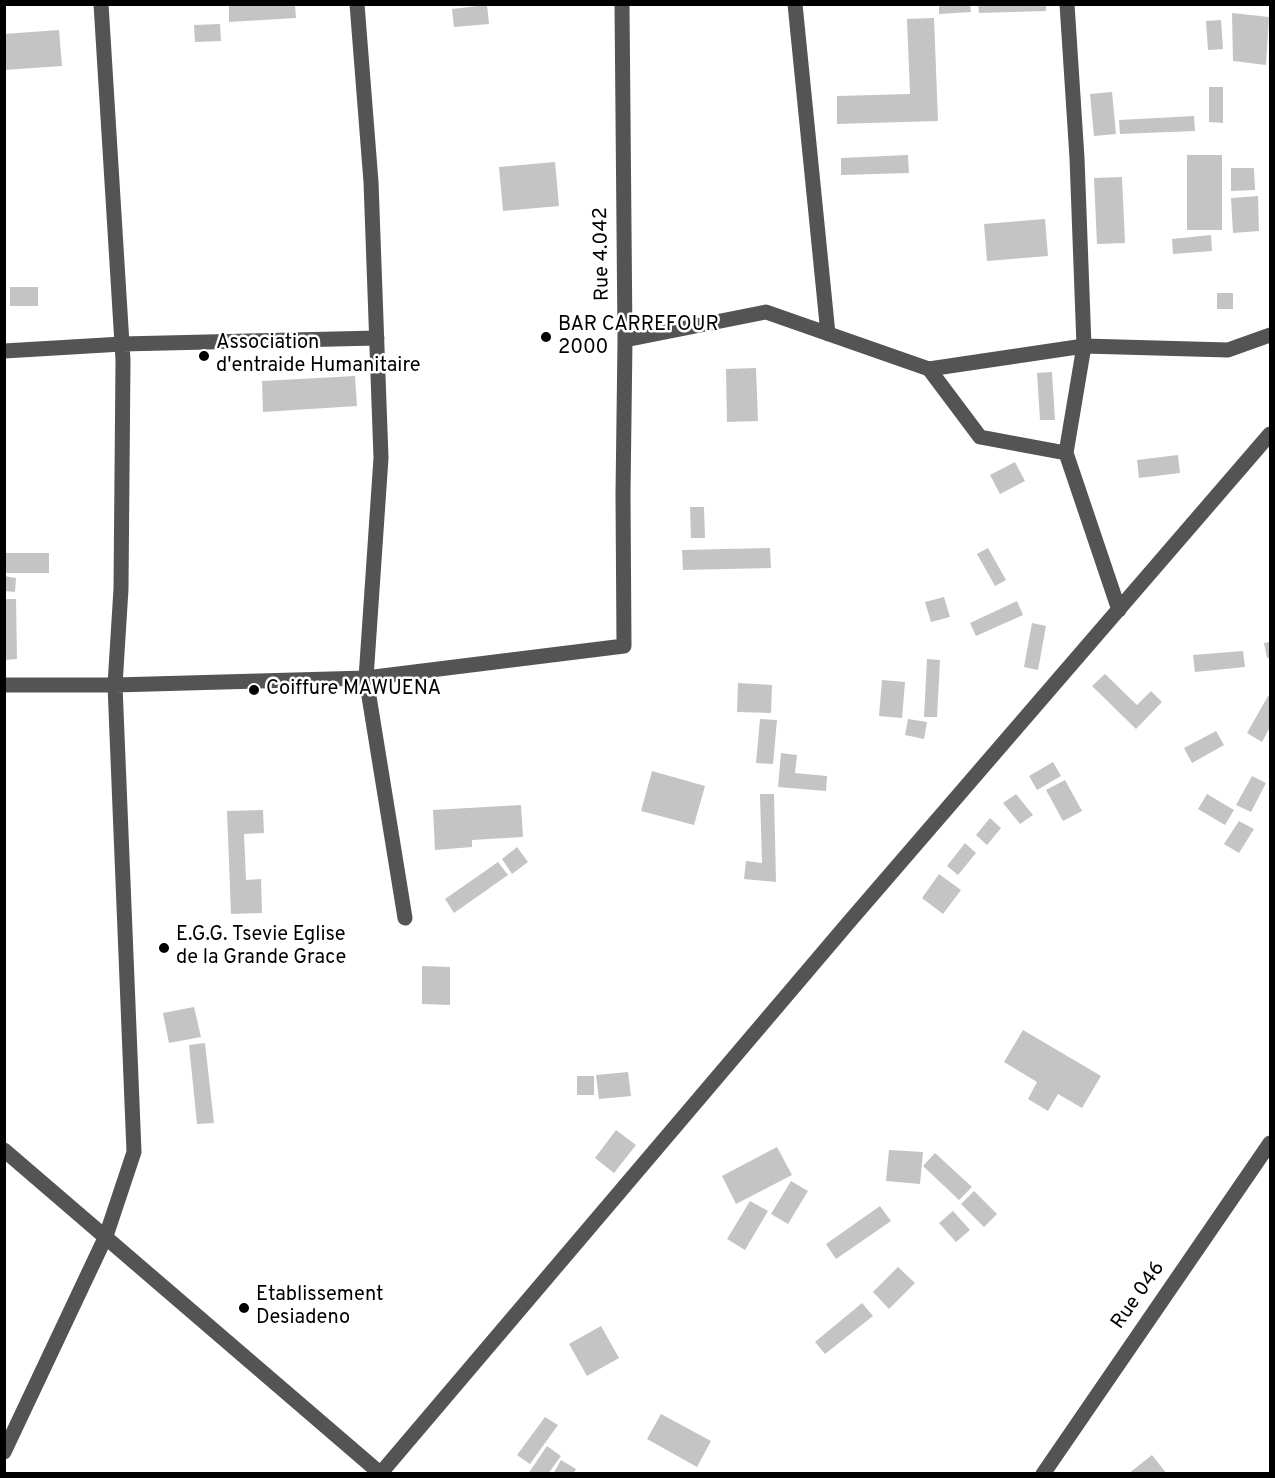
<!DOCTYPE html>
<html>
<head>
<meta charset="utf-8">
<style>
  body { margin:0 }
  #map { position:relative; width:1275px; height:1478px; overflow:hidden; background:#fff; font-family:Overpass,sans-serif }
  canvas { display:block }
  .frame { position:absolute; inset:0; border:6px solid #000; pointer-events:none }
</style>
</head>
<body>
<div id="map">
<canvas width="1275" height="1478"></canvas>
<div class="frame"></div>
</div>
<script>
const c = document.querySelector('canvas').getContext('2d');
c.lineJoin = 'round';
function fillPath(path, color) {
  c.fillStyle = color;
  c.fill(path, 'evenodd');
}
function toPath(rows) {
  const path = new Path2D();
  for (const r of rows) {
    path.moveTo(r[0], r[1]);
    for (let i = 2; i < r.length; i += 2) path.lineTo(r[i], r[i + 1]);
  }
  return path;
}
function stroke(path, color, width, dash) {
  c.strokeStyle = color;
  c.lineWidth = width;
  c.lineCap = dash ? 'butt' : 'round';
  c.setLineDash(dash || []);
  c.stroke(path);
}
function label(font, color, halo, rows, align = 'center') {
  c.font = font + ' Overpass,sans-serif';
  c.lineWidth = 5;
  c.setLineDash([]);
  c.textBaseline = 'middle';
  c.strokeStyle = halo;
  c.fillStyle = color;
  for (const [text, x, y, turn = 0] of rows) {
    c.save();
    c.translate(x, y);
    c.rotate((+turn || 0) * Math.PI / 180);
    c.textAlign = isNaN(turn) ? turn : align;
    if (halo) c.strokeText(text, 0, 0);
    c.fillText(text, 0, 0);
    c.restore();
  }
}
fillPath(toPath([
  [295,4,296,18,229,22,229,5],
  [939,4,970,4,971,12,939,14],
  [978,4,1046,4,1046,11,979,13],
  [487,5,489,24,454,27,452,9],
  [1232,13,1269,17,1266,65,1233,61],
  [934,18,938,121,837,124,837,96,910,94,907,19],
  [1221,20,1223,49,1208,50,1206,21],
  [220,24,221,41,195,42,194,25],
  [59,30,62,66,4,70,4,34],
  [1209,87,1223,87,1223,123,1209,122],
  [1112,92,1116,134,1094,136,1090,94],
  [1194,116,1195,131,1120,134,1119,120],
  [908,155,909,173,841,175,841,158],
  [1187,155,1222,155,1222,230,1187,230],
  [555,162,559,206,503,211,499,167],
  [1231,168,1254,168,1255,190,1231,191],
  [1122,177,1125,243,1097,244,1094,178],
  [1258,196,1259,231,1233,233,1231,198],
  [1045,219,1048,256,987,261,984,224],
  [1211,235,1212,251,1173,254,1172,239],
  [10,287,38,287,38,306,10,306],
  [1217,293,1233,293,1233,309,1217,309],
  [756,368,758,421,727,422,726,369],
  [1052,372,1055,420,1040,420,1037,373],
  [355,376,357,406,263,412,262,381],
  [1178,455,1180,473,1139,478,1137,460],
  [1015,462,1025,481,1000,494,990,475],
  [690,507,704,507,705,538,691,538],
  [770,548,771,568,683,570,682,550],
  [988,548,1006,580,995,586,977,554],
  [4,553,49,553,49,573,4,573],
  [4,576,16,578,15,592,4,591],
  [944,597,950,617,931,622,925,602],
  [4,599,16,599,17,659,4,660],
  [1017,601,1023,615,976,636,970,623],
  [1032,623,1046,626,1038,670,1024,667],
  [1270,642,1270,658,1267,658,1264,643],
  [1243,651,1245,667,1195,672,1193,655],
  [927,659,940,660,937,717,924,717],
  [1105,674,1137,705,1151,691,1162,702,1136,729,1092,686],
  [882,680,905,682,902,718,879,716],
  [738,683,772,685,771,713,737,712],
  [1268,696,1270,697,1270,727,1262,742,1247,733],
  [760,719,777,720,773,764,756,763],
  [908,719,927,722,924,739,905,735],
  [1216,731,1224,745,1192,763,1184,748],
  [781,753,797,755,795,773,827,776,826,791,778,787],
  [1053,762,1061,776,1037,790,1029,776],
  [652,771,705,786,694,825,641,811],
  [1252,776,1266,783,1251,812,1236,805],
  [1065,780,1082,811,1063,821,1046,790],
  [760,794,774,794,776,882,744,879,746,861,762,863],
  [1016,794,1033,815,1020,824,1003,803],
  [1207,794,1234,810,1225,825,1198,809],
  [521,805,523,837,472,840,472,847,435,850,433,810],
  [263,810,264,833,244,834,246,880,261,879,262,913,231,914,227,811],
  [990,818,1001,828,987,845,976,835],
  [1239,821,1254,829,1239,853,1224,844],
  [965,843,976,853,958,875,947,866],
  [517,847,528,862,512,874,502,859],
  [498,862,508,875,454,913,445,899],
  [939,874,961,890,943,914,922,898],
  [422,966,450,967,450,1005,422,1004],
  [194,1007,201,1037,169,1043,163,1013],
  [1023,1030,1101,1076,1082,1108,1058,1094,1048,1111,1028,1099,1037,1082,1004,1062],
  [205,1043,214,1123,197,1124,189,1045],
  [628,1072,631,1096,599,1099,596,1075],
  [577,1076,594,1076,594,1095,577,1095],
  [616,1130,636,1145,614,1173,595,1158],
  [777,1147,792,1175,736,1204,722,1176],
  [889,1150,923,1152,920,1184,886,1181],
  [935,1153,972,1187,959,1200,923,1166],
  [791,1181,808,1191,788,1224,771,1214],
  [974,1191,997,1214,984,1227,961,1204],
  [750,1201,768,1211,745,1250,727,1239],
  [880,1206,891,1221,836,1259,826,1244],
  [953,1211,970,1230,956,1242,939,1223],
  [898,1267,915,1283,889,1309,873,1292],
  [862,1303,873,1316,825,1354,815,1342],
  [601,1326,619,1358,587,1376,569,1344],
  [661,1414,711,1441,697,1467,647,1439],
  [545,1417,558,1425,530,1464,517,1455],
  [547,1446,561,1456,548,1474,528,1474],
  [1152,1455,1167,1474,1128,1474],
  [561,1460,576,1469,573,1474,553,1474]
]), '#c4c4c4');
stroke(toPath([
  [357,4,371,182,381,458,366,678,405,918],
  [795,4,828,334],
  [1067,4,1077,158,1084,346,1066,453,1119,610],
  [625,340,766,312,929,369,1084,346,1228,350,1270,335],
  [4,351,122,344,377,338],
  [929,369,980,437,1066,453],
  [4,685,115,685,366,678,624,646,623,494,625,340,622,4],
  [4,1150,381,1474],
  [4,1452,106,1236,134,1152,115,685,121,589,123,360,101,4],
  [380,1474,849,922,1270,434],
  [1043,1474,1270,1143]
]), '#545454', 15);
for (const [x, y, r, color] of [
  [546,337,6,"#000"],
  [204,356,6,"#000"],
  [254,690,6,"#000"],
  [164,948,6,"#000"],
  [244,1308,6,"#000"]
]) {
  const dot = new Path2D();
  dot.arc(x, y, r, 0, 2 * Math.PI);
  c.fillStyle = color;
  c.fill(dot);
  stroke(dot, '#fff', 2);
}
label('20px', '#000', '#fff', [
  ["Rue 4.042",603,254,-91],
  ["Rue 046",1139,1296,-55]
]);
label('20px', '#000', '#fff', [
  ["BAR CARREFOUR",558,326],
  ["2000",558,349],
  ["Association",216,344],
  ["d'entraide Humanitaire",216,367],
  ["Coiffure MAWUENA",266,690],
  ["E.G.G. Tsevie Eglise",176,936],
  ["de la Grande Grace",176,959],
  ["Etablissement",256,1296],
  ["Desiadeno",256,1319]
], 'left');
</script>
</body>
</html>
